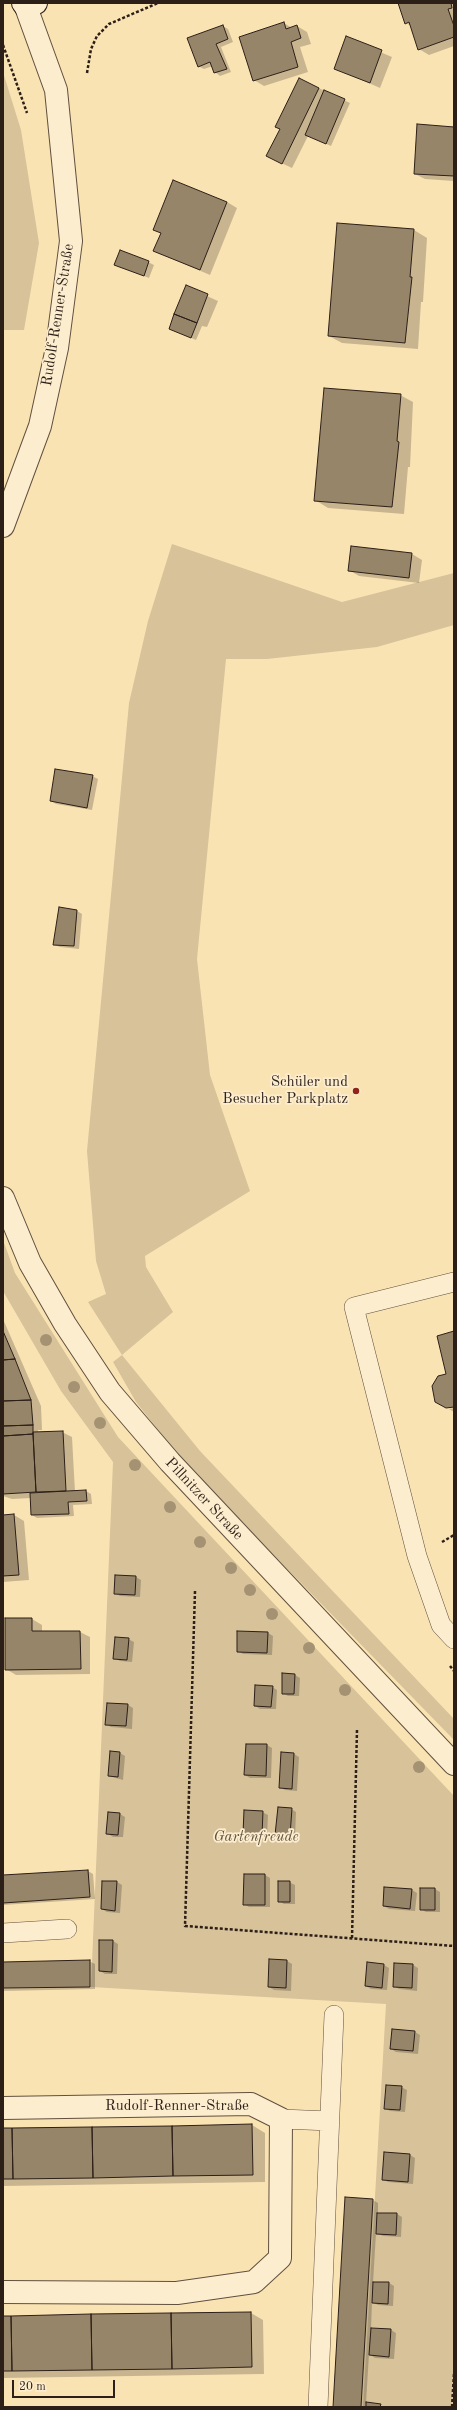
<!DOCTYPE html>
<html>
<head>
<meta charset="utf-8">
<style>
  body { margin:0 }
  #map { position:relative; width:457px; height:2410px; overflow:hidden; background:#fae3b3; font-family:"Old Standard TT",serif }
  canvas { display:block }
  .frame { position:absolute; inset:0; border:4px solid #2c1f18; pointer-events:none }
  .scale { position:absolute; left:12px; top:2380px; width:103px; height:18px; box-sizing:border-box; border:2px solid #2c1f18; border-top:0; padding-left:5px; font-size:12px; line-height:14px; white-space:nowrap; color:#2c1f18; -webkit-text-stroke:3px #fcedce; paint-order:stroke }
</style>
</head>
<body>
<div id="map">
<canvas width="457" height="2410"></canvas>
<div class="frame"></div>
<div class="scale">20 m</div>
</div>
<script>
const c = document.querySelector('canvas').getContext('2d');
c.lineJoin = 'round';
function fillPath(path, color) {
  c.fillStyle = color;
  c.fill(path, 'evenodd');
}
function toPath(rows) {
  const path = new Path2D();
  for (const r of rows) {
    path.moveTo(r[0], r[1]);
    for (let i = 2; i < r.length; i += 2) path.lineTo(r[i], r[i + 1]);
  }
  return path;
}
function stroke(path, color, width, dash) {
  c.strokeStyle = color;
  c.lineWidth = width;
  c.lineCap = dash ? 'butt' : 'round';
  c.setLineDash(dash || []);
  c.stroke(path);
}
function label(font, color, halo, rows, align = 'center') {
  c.font = font + ' "Old Standard TT",serif';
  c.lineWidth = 3.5;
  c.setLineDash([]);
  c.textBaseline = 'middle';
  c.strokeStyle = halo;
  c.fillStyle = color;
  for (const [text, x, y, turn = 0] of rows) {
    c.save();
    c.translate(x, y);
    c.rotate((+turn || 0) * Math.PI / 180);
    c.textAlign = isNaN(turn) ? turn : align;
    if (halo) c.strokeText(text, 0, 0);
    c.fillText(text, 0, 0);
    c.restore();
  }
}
fillPath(toPath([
  [3,72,21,130,39,243,24,330,3,330],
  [172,544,342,602,454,573,454,625,377,647,267,659,226,659,197,959,210,1075,250,1191,145,1256,146,1267,173,1312,122,1355,200,1451,454,1719,454,1740,185,1464,136,1402,113,1362,122,1355,88,1302,106,1294,96,1261,87,1151,129,703,148,621],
  [3,1240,15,1273,118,1437,454,1796,454,2407,363,2407,386,2004,91,1987,113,1462,61,1391,3,1291]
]), '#d7c299');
fillPath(toPath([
  [399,3,454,3,454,46,429,55,419,49,411,26,406,23],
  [284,23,292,28,297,26,307,32,311,44,300,47,308,72,264,86,254,80],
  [223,26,228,29,233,42,221,47,231,72,220,76,215,72,213,66,204,69,198,66],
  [347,38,392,57,380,88,335,68],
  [300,79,350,103,331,146,308,136,292,168,277,161,281,129],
  [454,128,454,181,425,179,415,174],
  [227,202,237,208,210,275,154,251,161,233],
  [414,230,427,238,423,302,421,302,418,349,342,343,329,336],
  [148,262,154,265,149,278,115,265],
  [187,287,218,301,207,327,202,326,196,340,175,331],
  [400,395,413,402,410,467,408,467,404,514,328,508,315,500],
  [352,547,412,554,422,560,419,583,359,576,349,570],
  [92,776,98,779,92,810,56,804,51,801],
  [77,911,82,914,79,949,60,947,55,945],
  [3,1319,41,1406,42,1430,38,1430,38,1434,62,1432,72,1437,75,1492,86,1491,91,1494,92,1504,73,1505,74,1516,37,1518,32,1515,31,1498,12,1499,3,1496],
  [454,1408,454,1412,449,1409],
  [14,1515,24,1521,29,1580,3,1582,3,1516],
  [136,1577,141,1580,140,1597,120,1596,115,1593],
  [6,1619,32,1619,42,1625,42,1632,80,1632,90,1637,90,1674,16,1675,6,1669],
  [268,1633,273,1636,272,1655,243,1654,238,1651],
  [128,1639,134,1642,132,1662,120,1661,115,1658],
  [295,1675,300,1678,299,1696,288,1696,283,1693],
  [272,1687,277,1690,276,1709,260,1709,255,1706],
  [108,1704,128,1705,133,1708,132,1729,111,1727,106,1724],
  [247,1745,267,1745,272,1748,271,1778,250,1778,245,1775],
  [111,1752,120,1753,125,1756,123,1780,109,1776],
  [282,1754,294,1754,299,1757,297,1791,285,1790,280,1787],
  [291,1809,296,1812,295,1838,282,1837,276,1834],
  [262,1812,268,1815,267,1837,249,1836,244,1833],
  [109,1813,120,1814,125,1817,123,1837,113,1837,108,1834],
  [88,1871,93,1874,95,1899,3,1905,3,1876],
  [245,1875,265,1875,270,1878,270,1907,249,1907,244,1904],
  [117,1882,122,1885,120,1913,107,1912,102,1909],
  [289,1882,295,1885,295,1904,284,1904,279,1901],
  [435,1889,440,1892,440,1912,426,1912,421,1909],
  [412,1890,417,1893,415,1911,389,1909,384,1906],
  [113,1941,118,1944,117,1974,105,1974,100,1971],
  [89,1961,95,1964,95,1989,3,1991,3,1963],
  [287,1961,292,1964,291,1991,274,1990,269,1987],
  [395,1964,413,1965,418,1968,417,1991,399,1989,394,1986],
  [384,1965,389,1968,387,1990,371,1989,366,1986],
  [415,2032,420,2035,418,2054,396,2052,391,2049],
  [401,2087,407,2090,405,2112,390,2111,385,2108],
  [252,2125,265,2133,265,2182,3,2186,3,2129],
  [385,2153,410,2155,415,2158,413,2184,388,2182,383,2179],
  [346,2198,373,2200,378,2203,378,2214,397,2214,402,2217,401,2237,383,2236,376,2233,373,2283,389,2283,394,2286,393,2306,378,2305,372,2302,371,2329,391,2330,396,2333,394,2359,375,2358,369,2354,366,2403,384,2407,334,2407],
  [251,2313,263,2320,264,2374,3,2378,3,2317]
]), '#0003');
const building = toPath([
  [398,3,451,3,452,8,448,9,454,26,454,37,418,50,409,22,405,24,398,3],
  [284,22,286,29,297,25,301,38,291,42,298,67,253,81,239,37,284,22],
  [223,25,228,39,216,44,227,69,214,73,210,62,198,67,187,38,223,25],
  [346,36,382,50,370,83,334,69,346,36],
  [299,78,319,88,282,164,266,156,280,129,275,127,299,78],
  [324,90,345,99,326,144,305,135,324,90],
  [417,124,454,127,454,176,414,174,417,124],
  [173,180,227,202,200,270,153,251,161,233,153,230,173,180],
  [337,223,414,229,410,277,412,277,405,343,328,336,337,223],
  [120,250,149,261,144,276,114,265,120,250],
  [186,285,208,294,197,323,174,314,186,285],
  [174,314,197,323,191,338,169,329,174,314],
  [324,388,401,394,397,441,399,442,392,507,314,501,324,388],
  [351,546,412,553,409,578,348,571,351,546],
  [55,769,93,775,87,808,50,801,55,769],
  [59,907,77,910,74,946,53,945,59,907],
  [3,1331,15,1359,3,1360,3,1331],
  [454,1331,454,1407,446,1408,435,1402,432,1386,438,1376,446,1374,437,1336,454,1331],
  [15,1359,31,1400,3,1401,3,1360,15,1359],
  [31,1400,33,1425,3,1426,3,1401,31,1400],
  [33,1425,33,1434,3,1436,3,1426,33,1425],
  [63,1431,66,1491,36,1492,33,1432,63,1431],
  [33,1434,36,1492,3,1494,3,1436,33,1434],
  [86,1490,87,1501,68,1502,69,1514,31,1515,30,1493,86,1490],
  [14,1514,19,1575,3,1576,3,1515,14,1514],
  [115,1575,136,1576,135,1595,114,1594,115,1575],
  [5,1618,32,1618,32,1631,80,1631,81,1669,5,1670,5,1618],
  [237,1631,268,1632,267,1653,237,1652,237,1631],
  [115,1637,129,1638,127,1660,113,1659,115,1637],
  [282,1673,295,1674,294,1694,282,1694,282,1673],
  [255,1685,273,1686,271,1707,254,1706,255,1685],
  [107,1703,128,1704,126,1726,105,1725,107,1703],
  [246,1744,267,1744,266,1776,244,1775,246,1744],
  [110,1751,120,1752,118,1777,108,1776,110,1751],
  [281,1752,294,1753,292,1789,279,1788,281,1752],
  [278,1807,292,1808,290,1836,275,1835,278,1807],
  [244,1810,263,1811,262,1835,243,1834,244,1810],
  [108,1812,120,1813,118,1835,106,1834,108,1812],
  [88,1870,90,1897,3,1903,3,1875,88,1870],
  [244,1874,265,1874,265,1905,243,1905,244,1874],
  [102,1881,117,1881,115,1911,101,1909,102,1881],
  [278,1881,290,1881,290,1902,278,1902,278,1881],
  [384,1887,412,1889,410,1909,383,1906,384,1887],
  [420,1888,435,1888,435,1910,420,1910,420,1888],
  [99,1940,113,1940,112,1972,99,1971,99,1940],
  [269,1959,287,1960,286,1988,268,1987,269,1959],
  [90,1960,90,1987,3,1988,3,1962,90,1960],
  [367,1962,384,1964,382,1988,365,1986,367,1962],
  [394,1963,413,1964,412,1988,393,1987,394,1963],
  [392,2029,415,2031,413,2051,390,2049,392,2029],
  [386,2085,402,2086,400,2110,384,2109,386,2085],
  [252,2124,253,2175,173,2176,172,2126,252,2124],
  [172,2126,173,2176,93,2178,92,2127,172,2126],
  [92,2127,93,2178,13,2179,12,2128,92,2127],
  [3,2128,12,2128,13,2179,3,2179,3,2128],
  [384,2152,410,2154,408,2182,382,2180,384,2152],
  [345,2197,373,2199,361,2407,333,2407,345,2197],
  [377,2213,397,2213,396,2235,376,2234,377,2213],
  [373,2282,389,2282,388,2304,372,2303,373,2282],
  [251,2312,252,2367,172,2369,171,2313,251,2312],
  [171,2313,172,2369,92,2370,91,2314,171,2313],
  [91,2314,92,2370,12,2371,11,2316,91,2314],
  [3,2316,11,2316,12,2371,3,2371,3,2316],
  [371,2328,391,2329,389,2357,369,2355,371,2328],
  [366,2402,381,2404,380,2407,366,2407,366,2402]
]);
fillPath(building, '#978569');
stroke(building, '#2c1f18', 1);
const service = toPath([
  [454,1282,354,1307,417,1556,441,1625,454,1639],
  [3,1933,67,1929],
  [281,2119,330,2121],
  [318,2407,334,2015]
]);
const minor = toPath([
  [3,2108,251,2104,281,2119,280,2258,254,2282,177,2293,3,2292]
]);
const tertiary = toPath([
  [3,526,40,426,57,348,71,241,56,90,26,7],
  [3,1198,30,1263,65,1324,110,1392,170,1462,454,1764]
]);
const secondary = toPath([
  [23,3,26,7,36,3]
]);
stroke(service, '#60503f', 20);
stroke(minor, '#60503f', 24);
stroke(tertiary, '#60503f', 24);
stroke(secondary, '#2c1f18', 24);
stroke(toPath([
  [3,45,27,113],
  [87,73,91,49,97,36,109,24,158,3],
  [442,1542,454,1535],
  [195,1591,185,1926,454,1946],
  [450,1666,454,1671],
  [352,1938,357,1730],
  [452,2407,454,2373]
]), '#2c1f18', 2.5, [3, 2]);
stroke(service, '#fcedce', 19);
stroke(minor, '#fcedce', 22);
stroke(tertiary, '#fcedce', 22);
stroke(secondary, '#fcedce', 22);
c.fillStyle = '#a59273';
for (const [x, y] of [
  [46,1340],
  [74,1387],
  [100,1423],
  [135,1465],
  [170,1507],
  [200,1542],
  [231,1568],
  [250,1590],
  [272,1614],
  [309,1648],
  [345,1690],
  [419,1767]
]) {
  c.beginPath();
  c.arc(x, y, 6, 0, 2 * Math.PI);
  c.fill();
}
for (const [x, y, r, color] of [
  [356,1091,4,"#8f2418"]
]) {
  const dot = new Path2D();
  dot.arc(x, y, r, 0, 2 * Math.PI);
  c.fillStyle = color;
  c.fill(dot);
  stroke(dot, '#fcedce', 1.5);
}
label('15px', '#2c1f18', '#fcedce', [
  ["Rudolf-Renner-Straße",58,315,-81],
  ["Pillnitzer Straße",204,1499,47],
  ["Rudolf-Renner-Straße",177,2106]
]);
label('15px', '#2c1f18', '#fcedce', [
  ["Schüler und",348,1082],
  ["Besucher Parkplatz",348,1099]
], 'right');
label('italic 15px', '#5f503f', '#fcedce', [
  ["Gartenfreude",256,1837]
]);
</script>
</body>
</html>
